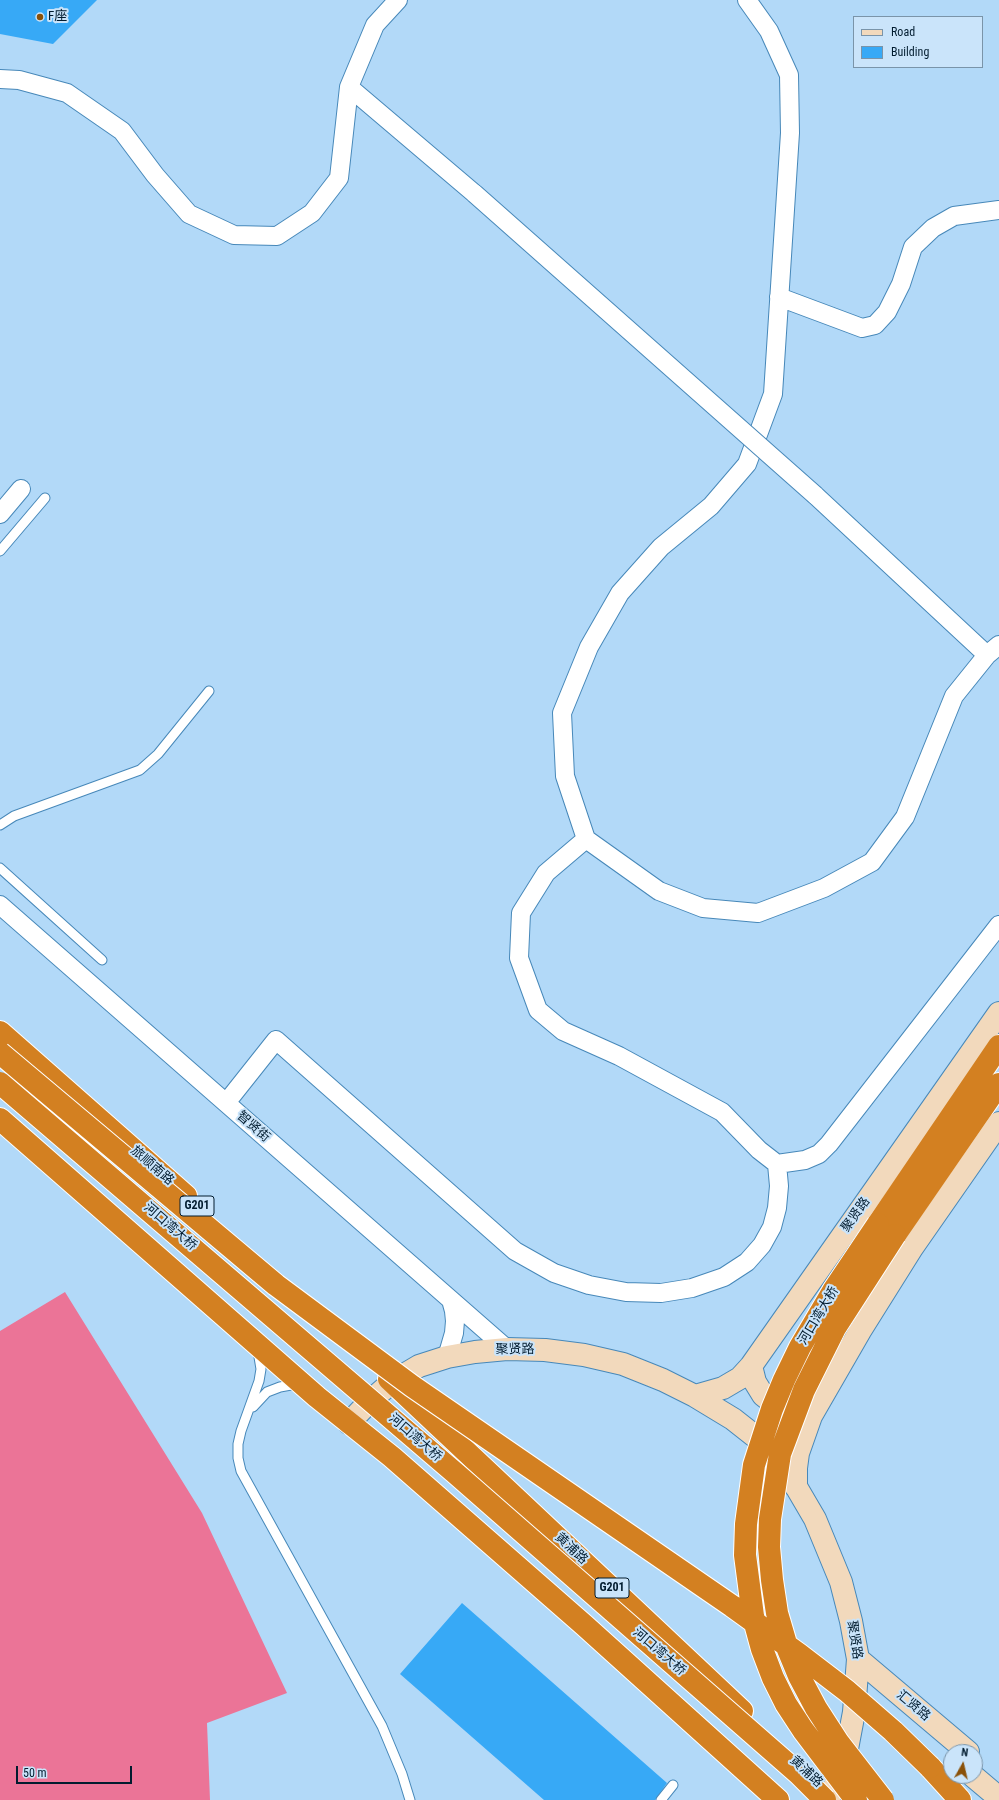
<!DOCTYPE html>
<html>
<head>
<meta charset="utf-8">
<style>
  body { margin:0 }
  #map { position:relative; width:999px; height:1800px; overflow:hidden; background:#b2d9f8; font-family:"Roboto Condensed",sans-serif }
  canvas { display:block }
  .legend { position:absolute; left:853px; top:16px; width:130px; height:52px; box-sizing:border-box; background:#cae4fa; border:1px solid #7a94a9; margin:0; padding:5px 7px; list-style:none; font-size:12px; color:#021c2f }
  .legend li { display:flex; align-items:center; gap:8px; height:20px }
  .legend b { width:20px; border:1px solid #7a94a9 }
  .north { position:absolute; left:943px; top:1744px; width:40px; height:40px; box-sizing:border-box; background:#cae4fa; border:1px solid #7a94a9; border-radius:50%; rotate:8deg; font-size:11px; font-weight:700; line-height:16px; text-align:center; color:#021c2f }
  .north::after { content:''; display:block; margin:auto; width:14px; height:18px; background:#8a5109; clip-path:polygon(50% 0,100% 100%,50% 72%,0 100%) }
  .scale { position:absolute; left:16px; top:1766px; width:116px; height:18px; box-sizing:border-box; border:2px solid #021c2f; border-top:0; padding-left:5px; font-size:12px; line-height:14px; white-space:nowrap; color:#021c2f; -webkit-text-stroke:3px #cae4fa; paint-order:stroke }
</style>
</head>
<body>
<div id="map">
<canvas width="999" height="1800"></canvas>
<ul class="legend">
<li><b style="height:5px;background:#f2d9bc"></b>Road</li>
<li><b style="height:11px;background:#37a9f6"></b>Building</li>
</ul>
<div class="north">N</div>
<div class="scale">50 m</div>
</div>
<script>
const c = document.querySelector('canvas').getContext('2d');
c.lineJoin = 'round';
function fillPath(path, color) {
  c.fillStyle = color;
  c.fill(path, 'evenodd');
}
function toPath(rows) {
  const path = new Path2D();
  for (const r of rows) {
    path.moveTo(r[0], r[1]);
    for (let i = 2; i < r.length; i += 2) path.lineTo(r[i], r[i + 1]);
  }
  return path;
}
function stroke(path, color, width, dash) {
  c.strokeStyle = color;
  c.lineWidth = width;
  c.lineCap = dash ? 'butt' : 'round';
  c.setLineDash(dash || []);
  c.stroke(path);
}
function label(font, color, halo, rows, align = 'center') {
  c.font = font + ' "Roboto Condensed","Noto Sans SC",sans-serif';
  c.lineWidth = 4;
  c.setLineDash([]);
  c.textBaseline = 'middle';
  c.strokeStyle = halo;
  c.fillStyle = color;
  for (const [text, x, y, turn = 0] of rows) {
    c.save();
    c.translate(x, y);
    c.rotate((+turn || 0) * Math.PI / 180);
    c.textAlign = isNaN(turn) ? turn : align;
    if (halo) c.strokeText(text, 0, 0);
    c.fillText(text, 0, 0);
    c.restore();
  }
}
fillPath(toPath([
  [65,1292,202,1513,287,1693,207,1723,210,1800,0,1800,0,1331]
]), '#eb7497');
fillPath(toPath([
  [0,0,97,0,53,44,0,34],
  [462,1603,667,1783,655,1800,544,1800,400,1674]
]), '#37a9f6');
const lane = toPath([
  [0,551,45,498],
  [0,825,14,816,140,770,158,754,209,691],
  [0,868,102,960],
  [258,1351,261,1369,259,1381,241,1431,238,1444,238,1458,241,1471,382,1726,402,1774,410,1800],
  [253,1407,267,1392,280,1387,291,1385,298,1387],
  [661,1800,673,1785]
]);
const street = toPath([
  [747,0,769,31,789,75,790,133,773,394,747,464,711,506,661,547,620,593,589,647,562,713,565,776,586,839,659,891,703,908,758,913,824,888,872,862,905,817,954,696,987,655,999,645],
  [0,79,19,80,67,93,122,131,155,175,189,214,234,235,277,236,312,213,339,178,349,87,375,25,398,0],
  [349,87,475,194],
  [779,297,862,328,875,325,887,312,901,284,913,247,933,228,954,216,999,210],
  [815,495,987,655],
  [0,514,21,489],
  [0,905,507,1349],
  [226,1103,276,1040,515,1251,554,1273,589,1285,626,1292,661,1293,692,1288,724,1277,747,1262,762,1245,772,1227,777,1208,779,1186,777,1164,759,1150,722,1112,619,1056,563,1031,538,1010,519,958,521,913,546,873,586,839],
  [777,1164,805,1160,819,1154,829,1144,999,925],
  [447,1357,454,1333,455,1321,454,1311,451,1300]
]);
const secondary = toPath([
  [751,1366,755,1382,763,1395,777,1406,791,1413,811,1416],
  [695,1396,723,1388,740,1378,751,1366,999,1013],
  [349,1423,369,1402,392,1382,419,1366,447,1357,475,1352,507,1349,545,1350,584,1355,623,1364,663,1380,695,1396,733,1419,766,1445,784,1466,815,1519,841,1582,851,1621,858,1659,854,1712,847,1749,839,1776,828,1800],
  [796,1487,796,1468,798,1453,811,1416,860,1331,912,1248,999,1123],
  [858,1659,968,1752],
  [973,1776,999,1798]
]);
const highway = toPath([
  [0,1032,186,1196],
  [0,1119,317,1397,392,1457,584,1625,778,1800],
  [878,1224,999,1046],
  [895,1235,999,1084],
  [389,1379,742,1711],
  [930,1767,960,1800]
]);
stroke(lane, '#4788b9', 11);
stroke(street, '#4788b9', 20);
stroke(secondary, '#4788b9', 24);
stroke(highway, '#fff', 24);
stroke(lane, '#fff', 9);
stroke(street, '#fff', 18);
stroke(secondary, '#f2d9bc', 22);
stroke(highway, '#d38021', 22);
const streetBridge = toPath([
  [475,194,815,495]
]);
const highwayBridge = toPath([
  [0,1053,276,1285,412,1386,732,1606,800,1655,847,1691,893,1731,930,1767],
  [0,1083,454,1472,799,1774,825,1800],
  [856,1800,803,1730,786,1704,773,1678,762,1649,753,1616,745,1555,746,1524,754,1465,772,1409,784,1380,800,1347,833,1291,878,1224],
  [883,1800,838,1742,816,1708,799,1676,787,1647,777,1613,772,1580,769,1547,770,1519,780,1454,804,1390,835,1328,895,1235]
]);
stroke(streetBridge, '#4788b9', 20, []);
stroke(highwayBridge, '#fff', 24, []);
stroke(streetBridge, '#fff', 18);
stroke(highwayBridge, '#d38021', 22);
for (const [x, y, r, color] of [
  [40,17,4,"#8a5109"]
]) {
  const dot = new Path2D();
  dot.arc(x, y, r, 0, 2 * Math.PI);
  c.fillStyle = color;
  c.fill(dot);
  stroke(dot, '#cae4fa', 1.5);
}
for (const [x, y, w] of [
  [197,1206,34],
  [612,1588,34]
]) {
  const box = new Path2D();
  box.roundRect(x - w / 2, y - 10, w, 20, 3);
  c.fillStyle = '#cae4fa';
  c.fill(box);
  stroke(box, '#021c2f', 1);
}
label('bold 12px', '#021c2f', null, [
  ["G201",197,1206],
  ["G201",612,1588]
]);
label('13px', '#021c2f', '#cae4fa', [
  ["F座",48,17]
], 'left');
label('13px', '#021c2f', '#cae4fa', [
  ["智贤街",253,1127,41],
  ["旅顺南路",152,1166,41],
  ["聚贤路",856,1215,-55],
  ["河口湾大桥",170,1227,41],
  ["河口湾大桥",819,1316,-59],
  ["聚贤路",515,1350,-1],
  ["河口湾大桥",415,1438,41],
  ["黄浦路",571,1549,43],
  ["聚贤路",854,1640,81],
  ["河口湾大桥",659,1652,41],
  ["汇贤路",913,1706,40],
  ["黄浦路",806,1772,43]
]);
</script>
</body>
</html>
